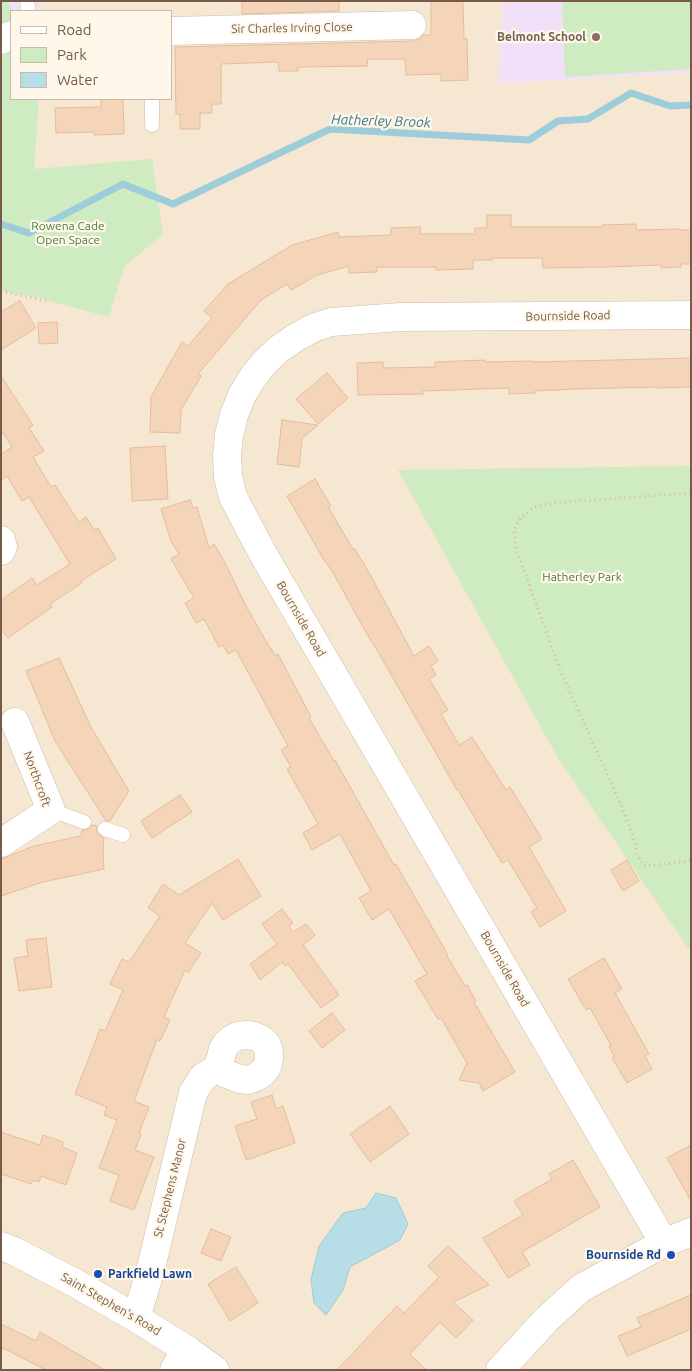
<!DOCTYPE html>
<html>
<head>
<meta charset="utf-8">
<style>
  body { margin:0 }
  #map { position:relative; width:692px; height:1371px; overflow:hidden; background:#fdf5e3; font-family:Ubuntu,sans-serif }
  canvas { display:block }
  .frame { position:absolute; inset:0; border:2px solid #765c48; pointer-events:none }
  .legend { position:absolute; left:10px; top:10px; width:162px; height:90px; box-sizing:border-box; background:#fff8ea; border:1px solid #c8baa9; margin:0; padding:6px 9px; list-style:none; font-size:15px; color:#765c48 }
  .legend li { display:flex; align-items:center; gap:10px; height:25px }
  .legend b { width:25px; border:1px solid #c8baa9 }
</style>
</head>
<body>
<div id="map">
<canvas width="692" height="1371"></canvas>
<div class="frame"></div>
<ul class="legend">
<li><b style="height:6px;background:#fff"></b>Road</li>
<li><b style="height:14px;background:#cfebc1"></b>Park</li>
<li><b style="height:14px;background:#b7dde7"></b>Water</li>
</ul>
</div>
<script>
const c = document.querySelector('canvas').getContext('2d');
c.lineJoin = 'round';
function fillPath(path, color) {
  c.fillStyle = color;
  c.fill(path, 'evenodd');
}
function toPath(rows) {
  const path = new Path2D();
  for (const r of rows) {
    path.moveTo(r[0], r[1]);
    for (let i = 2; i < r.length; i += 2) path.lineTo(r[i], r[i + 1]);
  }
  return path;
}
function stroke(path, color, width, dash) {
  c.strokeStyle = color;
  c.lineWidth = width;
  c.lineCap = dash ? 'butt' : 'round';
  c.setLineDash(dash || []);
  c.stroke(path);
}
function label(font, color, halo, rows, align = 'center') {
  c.font = font + ' Ubuntu,sans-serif';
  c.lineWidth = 4.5;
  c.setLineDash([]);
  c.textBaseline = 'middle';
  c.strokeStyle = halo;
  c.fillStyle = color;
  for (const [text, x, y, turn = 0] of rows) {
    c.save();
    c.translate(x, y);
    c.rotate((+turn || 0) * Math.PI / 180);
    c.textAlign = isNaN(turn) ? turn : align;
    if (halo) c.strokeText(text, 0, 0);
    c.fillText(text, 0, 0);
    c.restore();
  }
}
fillPath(toPath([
  [1,1,691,1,691,1370,1,1370],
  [11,11,171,11,171,99,11,99]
]), '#f5e7d1');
fillPath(toPath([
  [1,1,47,1,31,11,11,11],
  [503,1,691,1,691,72,498,84]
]), '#f2e0f9');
fillPath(toPath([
  [1,1,7,1,12,11,11,24,1,36],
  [562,1,691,1,691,69,565,77],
  [11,35,11,99,39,99,34,169,152,159,163,234,124,267,109,317,35,297,1,291,1,40],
  [691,466,691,952,558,758,398,470]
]), '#cfebc1');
const water = toPath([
  [376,1193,396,1198,408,1224,400,1240,350,1267,343,1290,326,1315,314,1303,311,1280,319,1246,343,1213,366,1208,376,1193]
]);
fillPath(water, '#b7dde7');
stroke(water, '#9dccda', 1);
stroke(toPath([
  [1,224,29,233,123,184,173,204,330,129,529,140,558,121,588,119,631,93,670,106,691,105]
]), '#9dccda', 7);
const building = toPath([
  [242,1,339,1,339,11,242,14,242,1],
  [431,1,463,1,464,39,467,39,468,80,441,81,441,74,406,75,405,59,367,59,368,66,298,67,298,71,279,71,278,62,221,64,221,104,212,104,212,113,200,113,200,129,180,129,180,114,176,114,175,47,413,41,420,39,423,35,431,35,431,1],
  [101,99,123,99,124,134,94,135,94,132,56,133,55,108,101,107,101,99],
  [487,215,511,215,511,227,602,227,602,225,636,224,636,230,680,229,680,230,691,230,691,264,681,264,681,267,661,268,661,265,604,267,543,268,542,258,492,258,492,260,473,260,473,269,436,270,436,267,377,267,377,272,349,273,349,266,317,275,291,290,287,284,261,300,198,374,201,376,181,410,180,433,150,432,151,397,182,342,188,346,212,318,204,311,228,284,292,245,338,232,339,237,391,235,391,228,420,227,421,234,475,234,475,228,487,228,487,215],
  [20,301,36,328,1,350,1,312,20,301],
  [57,322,58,343,39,344,38,323,57,322],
  [691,358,691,387,657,388,657,387,577,389,535,391,535,393,509,394,509,388,423,391,424,394,358,395,357,363,383,362,383,368,435,367,435,362,485,360,485,362,534,361,534,362,691,358],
  [327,373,348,398,318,424,296,399,327,373],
  [1,376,33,425,29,428,44,451,33,457,51,487,55,485,79,522,86,517,94,530,98,528,116,559,81,581,82,583,50,604,52,607,8,638,1,629,1,600,32,578,37,585,70,564,29,497,22,501,7,476,1,480,1,454,12,447,1,430,1,376],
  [282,420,318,425,302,438,299,467,277,464,282,420],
  [165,446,168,499,132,501,130,448,165,446],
  [315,479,331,506,328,507,353,549,354,548,367,569,414,656,429,646,438,661,431,666,436,675,429,679,448,710,441,714,459,745,472,737,506,790,510,787,542,839,529,847,566,911,540,927,531,912,537,908,508,860,502,863,458,790,457,790,381,657,364,629,332,571,324,560,287,496,315,479],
  [190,500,193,508,197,507,209,548,214,544,224,561,246,606,270,648,271,648,275,656,278,654,311,717,309,718,334,761,335,760,394,865,396,864,405,880,448,955,447,956,465,986,467,985,476,1001,474,1002,515,1072,483,1091,479,1083,459,1080,467,1063,441,1018,438,1019,415,981,427,974,389,909,372,920,359,898,371,891,340,834,312,850,303,833,318,824,287,769,291,767,281,750,288,746,236,650,228,654,223,645,219,647,204,619,196,623,185,603,194,598,171,559,179,554,171,541,161,509,190,500],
  [59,658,91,727,129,791,110,821,106,821,55,741,26,671,59,658],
  [180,795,192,812,152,838,141,821,180,795],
  [92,825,97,826,96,830,98,834,104,838,103,850,104,869,43,882,1,896,1,859,34,846,81,836,82,830,89,829,92,825],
  [238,859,261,896,223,920,212,903,185,943,201,953,188,973,185,970,164,1017,170,1020,160,1041,157,1039,134,1101,149,1107,139,1133,141,1134,135,1150,154,1157,134,1210,110,1201,119,1175,99,1168,117,1120,104,1115,107,1107,75,1094,100,1029,105,1031,123,990,110,984,122,959,129,962,160,916,148,908,163,884,179,895,238,859],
  [627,860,639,881,623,891,611,870,627,860],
  [282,909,293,923,289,926,293,932,306,924,315,935,303,945,339,995,321,1008,288,964,285,966,282,962,260,980,250,964,277,944,262,924,282,909],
  [46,938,52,987,19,991,14,958,28,956,26,940,46,938],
  [604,958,622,989,615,993,649,1054,645,1056,652,1069,627,1083,612,1058,614,1056,609,1046,611,1045,590,1008,586,1010,568,979,604,958],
  [332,1013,345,1030,322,1048,309,1031,332,1013],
  [272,1095,276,1109,283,1106,295,1143,246,1160,235,1126,257,1119,251,1102,272,1095],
  [390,1106,409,1134,370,1162,350,1134,390,1106],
  [1,1132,40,1145,43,1135,63,1142,62,1147,77,1153,66,1185,41,1176,39,1182,33,1180,31,1184,1,1174,1,1132],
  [691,1145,691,1201,667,1158,691,1145],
  [573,1160,600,1207,522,1252,530,1265,508,1278,483,1238,523,1215,514,1201,552,1179,549,1174,573,1160],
  [211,1229,231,1237,221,1261,201,1253,211,1229],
  [448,1246,489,1285,453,1302,473,1320,456,1338,440,1322,410,1354,426,1370,337,1370,397,1306,404,1313,439,1277,428,1266,448,1246],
  [236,1267,258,1303,230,1321,208,1284,236,1267],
  [691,1295,691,1329,627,1356,618,1336,641,1327,637,1318,691,1295],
  [1,1324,36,1341,40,1332,105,1370,46,1370,1,1347,1,1324]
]);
fillPath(building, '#f4d5ba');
stroke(building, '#e7bc9a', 1);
const service = toPath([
  [27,1,28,7,27,11],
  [152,99,152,125],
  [51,810,84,822],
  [105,829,123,835]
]);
const minor = toPath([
  [171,31,412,25],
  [1,40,11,35],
  [1,540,3,547,1,551],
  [1,843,51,810,15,722],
  [664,1243,263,554,233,497,228,477,227,456,229,435,234,415,242,395,253,377,265,362,279,349,295,338,313,328,331,322,401,317,691,315],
  [136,1318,150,1272,193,1093,203,1077,218,1068,223,1049,227,1043,232,1039,238,1036,246,1035,254,1036,261,1039,267,1045,269,1052,269,1059,267,1067,262,1073,256,1077,248,1080,240,1079,224,1073,218,1068],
  [174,1370,186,1349],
  [500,1370,547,1319,581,1288,664,1243,691,1232]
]);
const tertiary = toPath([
  [1,1246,14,1251,75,1283,136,1318,186,1349,215,1370]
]);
stroke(service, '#cfbda9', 15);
stroke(minor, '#cfbda9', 29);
stroke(tertiary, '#cfbda9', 29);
stroke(toPath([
  [1,291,47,301],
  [690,861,644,866,636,852,635,842,622,807,560,670,516,548,514,531,521,517,535,507,553,503,691,493]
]), '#d8b89d', 3, [1, 4]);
stroke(service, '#fff', 14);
stroke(minor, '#fff', 28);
stroke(tertiary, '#fff', 28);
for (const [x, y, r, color] of [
  [596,37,5,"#8d6e63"],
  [671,1255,5,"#1a4fb4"],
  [98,1274,5,"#1a4fb4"]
]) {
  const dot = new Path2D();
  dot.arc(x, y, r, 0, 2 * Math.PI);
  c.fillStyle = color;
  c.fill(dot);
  stroke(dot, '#fff8ea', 2);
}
label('12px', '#765c48', '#fff8ea', [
  ["Sir Charles Irving Close",292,28,-1],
  ["Bournside Road",568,316,-1],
  ["Bournside Road",301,619,60],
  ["Northcroft",37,779,70],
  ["Bournside Road",505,969,60],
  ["St Stephens Manor",170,1188,-76],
  ["Saint Stephen's Road",111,1304,30]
]);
label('bold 12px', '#785e54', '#fff8ea', [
  ["Belmont School",586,37]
], 'right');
label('12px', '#4d7d40', '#fff8ea', [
  ["Rowena Cade",68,226],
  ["Open Space",68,240],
  ["Hatherley Park",582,577]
]);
label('bold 12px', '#164399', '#fff8ea', [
  ["Bournside Rd",661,1255],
  ["Parkfield Lawn",108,1274,"left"]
], 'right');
label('italic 14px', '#417a8b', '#fff8ea', [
  ["Hatherley Brook",381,121,2]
]);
</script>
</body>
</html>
